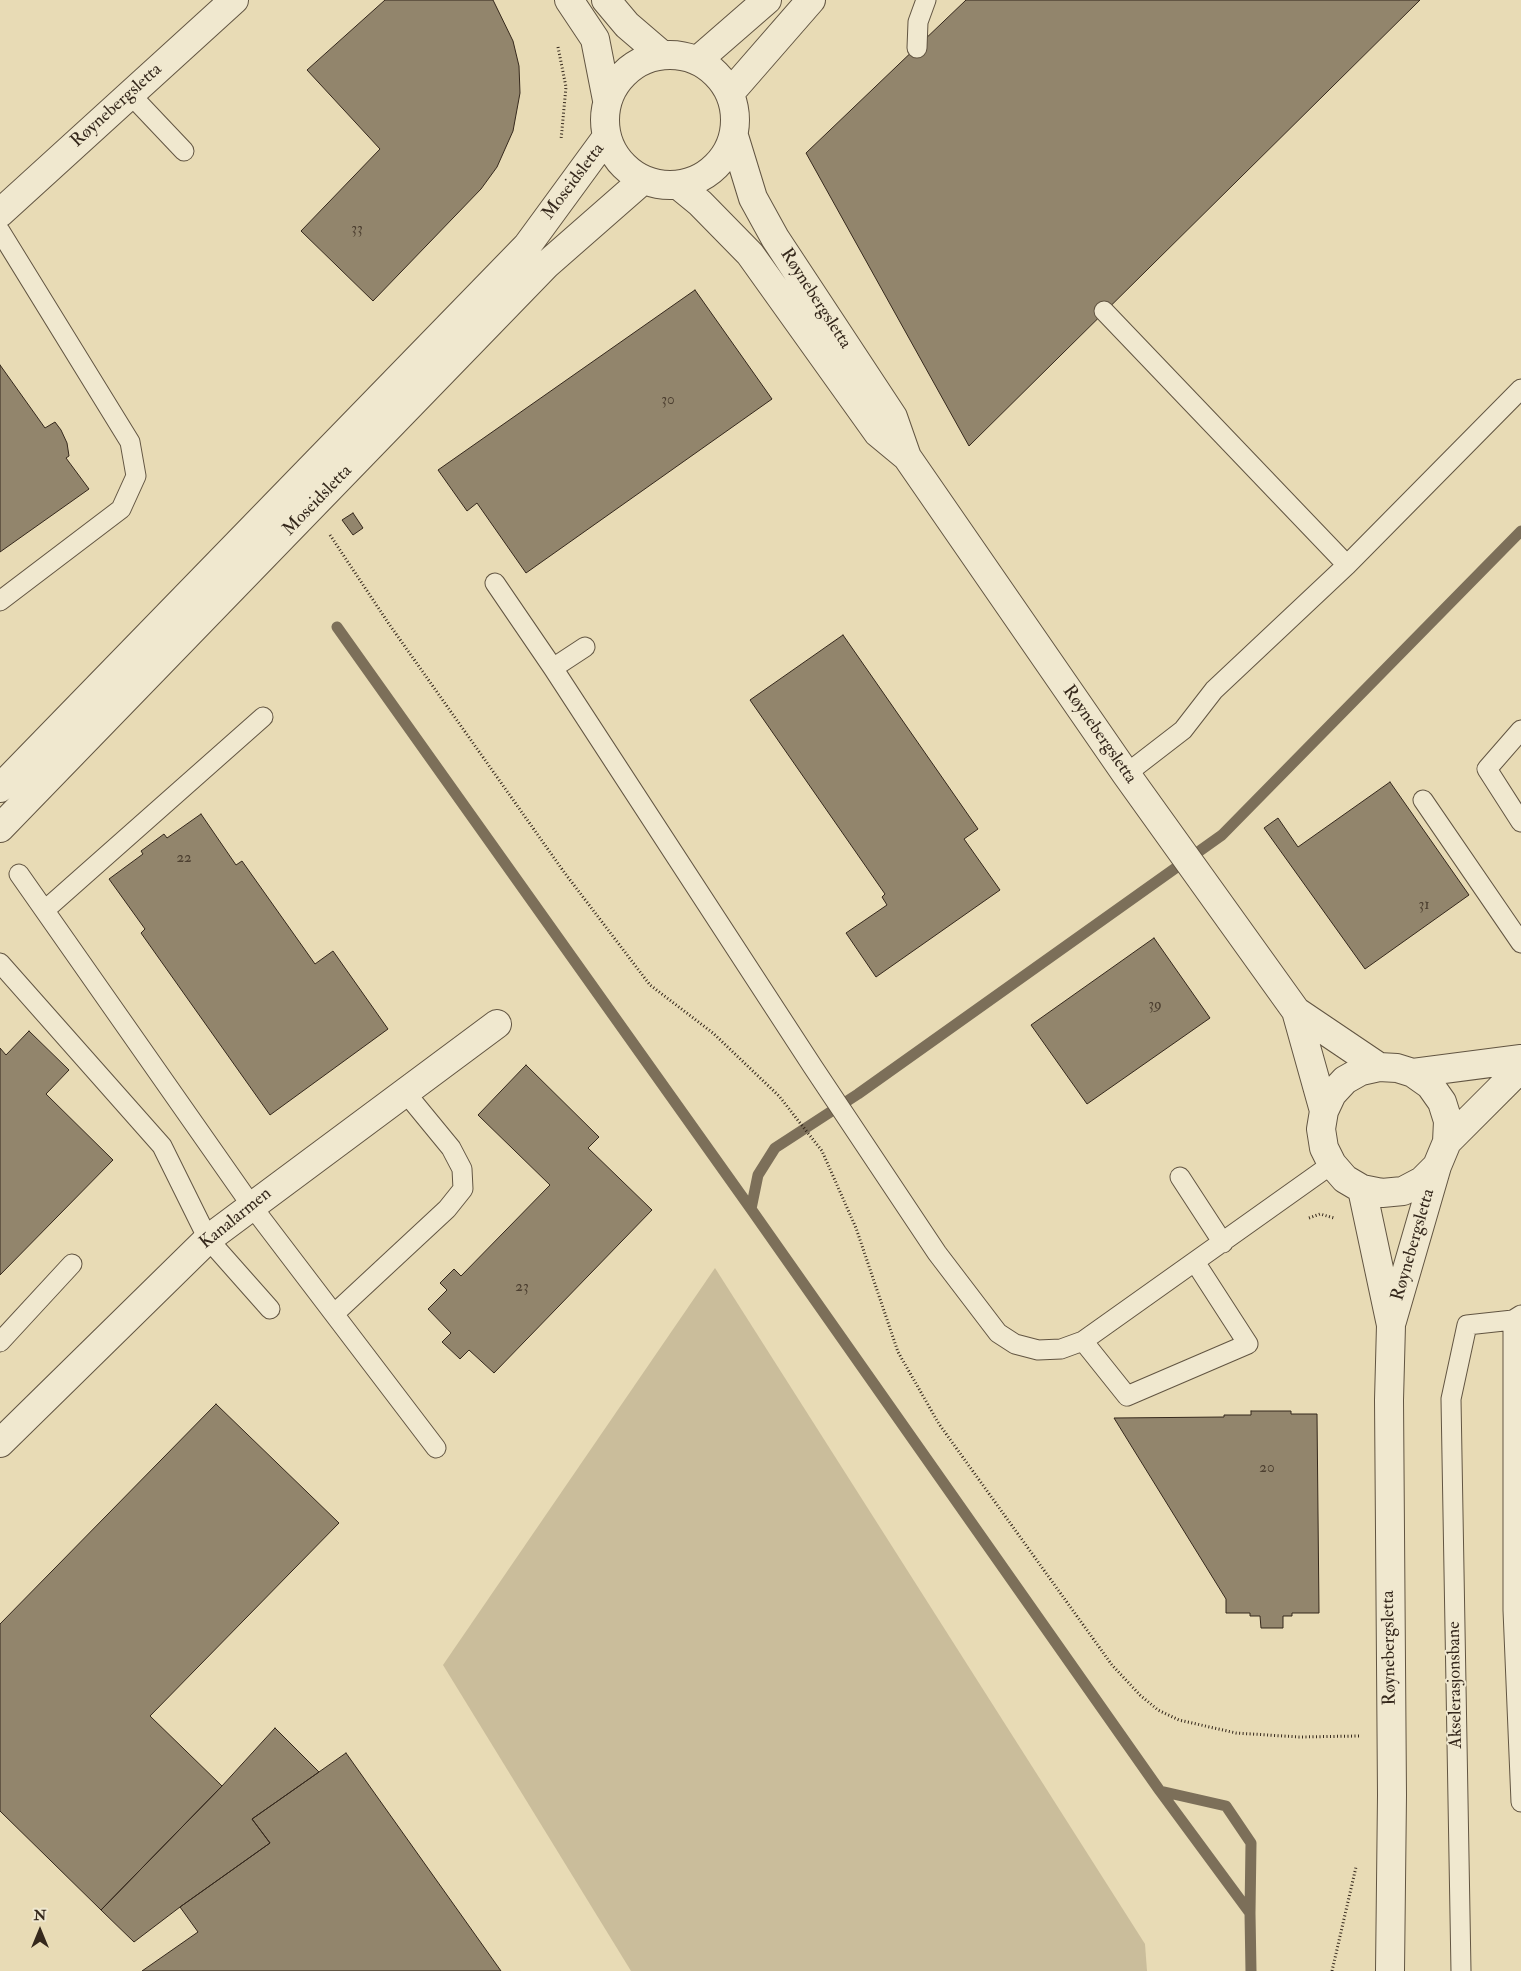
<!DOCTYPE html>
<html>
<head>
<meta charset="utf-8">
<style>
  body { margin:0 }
  #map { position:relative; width:1521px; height:1971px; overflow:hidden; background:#e8dbb5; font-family:"IM FELL Double Pica",serif }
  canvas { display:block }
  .north { position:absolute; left:15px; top:1906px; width:50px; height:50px; -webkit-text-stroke:4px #f0e8cf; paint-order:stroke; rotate:0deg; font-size:14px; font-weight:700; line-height:20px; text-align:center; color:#35281c }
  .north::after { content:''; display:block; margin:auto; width:18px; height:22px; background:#35281c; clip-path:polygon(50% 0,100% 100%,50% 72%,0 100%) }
</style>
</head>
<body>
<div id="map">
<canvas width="1521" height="1971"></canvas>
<div class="north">N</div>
</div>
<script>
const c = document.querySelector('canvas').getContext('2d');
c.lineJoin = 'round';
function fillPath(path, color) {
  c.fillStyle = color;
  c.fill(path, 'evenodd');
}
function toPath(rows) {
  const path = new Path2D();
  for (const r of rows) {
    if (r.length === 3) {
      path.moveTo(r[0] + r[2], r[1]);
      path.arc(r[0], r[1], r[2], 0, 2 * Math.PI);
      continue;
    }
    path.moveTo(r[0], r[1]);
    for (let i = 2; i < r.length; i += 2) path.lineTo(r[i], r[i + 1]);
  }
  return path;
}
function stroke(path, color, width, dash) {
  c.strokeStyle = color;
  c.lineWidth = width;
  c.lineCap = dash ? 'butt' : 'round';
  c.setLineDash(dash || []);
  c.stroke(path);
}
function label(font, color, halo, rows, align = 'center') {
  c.font = font + ' "IM FELL Double Pica",serif';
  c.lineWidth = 4;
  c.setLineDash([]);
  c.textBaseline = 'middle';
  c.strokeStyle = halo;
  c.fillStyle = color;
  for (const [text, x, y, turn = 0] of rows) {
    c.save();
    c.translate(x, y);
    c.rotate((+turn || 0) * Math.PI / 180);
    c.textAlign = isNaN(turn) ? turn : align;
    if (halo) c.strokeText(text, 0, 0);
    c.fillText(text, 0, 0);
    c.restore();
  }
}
fillPath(toPath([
  [715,1268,1145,1944,1147,1971,631,1971,443,1665]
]), '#cabd9b');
stroke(toPath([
  [337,627,751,1209,1160,1791,1250,1913,1251,1971],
  [751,1209,758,1175,775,1148,858,1094,1222,835,1521,531],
  [1160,1791,1226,1806,1251,1843,1250,1913]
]), '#7c6f59', 11);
const building = toPath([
  [385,0,493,0,513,41,519,66,520,93,513,131,497,167,481,189,373,301,301,231,380,149,307,70,385,0],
  [966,0,1420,0,969,446,806,153,966,0],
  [695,290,772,399,526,573,477,503,467,511,438,470,695,290],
  [0,365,45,428,55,422,61,430,67,443,69,456,66,458,89,489,0,552,0,365],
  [353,513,363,528,353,535,342,520,353,513],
  [843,635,978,829,964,839,1000,890,876,977,846,933,887,905,882,897,885,894,750,700,843,635],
  [1390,782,1469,895,1365,969,1264,828,1278,818,1298,847,1390,782],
  [201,814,236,865,242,861,315,964,333,951,388,1029,270,1115,141,933,145,929,109,879,143,854,141,851,164,834,167,838,201,814],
  [1154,938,1210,1018,1087,1104,1031,1025,1154,938],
  [29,1031,69,1070,46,1094,113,1160,0,1275,0,1048,6,1055,29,1031],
  [526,1065,599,1137,588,1148,652,1210,494,1373,469,1350,460,1359,442,1342,451,1333,428,1309,447,1290,440,1283,454,1269,461,1276,550,1185,478,1115,526,1065],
  [216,1404,339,1523,150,1716,222,1786,101,1910,0,1811,0,1624,216,1404],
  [1251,1411,1291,1411,1291,1414,1317,1414,1319,1613,1292,1613,1292,1616,1283,1616,1283,1628,1261,1628,1260,1616,1250,1616,1250,1613,1226,1613,1226,1599,1114,1418,1224,1417,1224,1415,1251,1415,1251,1411],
  [275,1728,319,1772,252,1819,270,1843,180,1907,134,1942,101,1910,222,1786,275,1728],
  [346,1753,501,1971,142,1971,198,1932,180,1907,270,1843,252,1819,346,1753]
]);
fillPath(building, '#92856c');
stroke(building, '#35281c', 1);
const lane = toPath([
  [917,48,918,22,926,0],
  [130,94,184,151],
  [0,231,130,442,136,476,121,509,0,601],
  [1104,311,1347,565],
  [495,583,553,668,813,1067,937,1253,998,1333,1015,1344,1038,1350,1061,1349,1083,1341,1332,1164],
  [553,668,585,647],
  [1521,730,1487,769,1521,822],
  [1126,774,1183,730,1214,690,1347,565,1521,389],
  [1423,800,1521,943],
  [19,874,251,1205,436,1448],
  [45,910,263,717],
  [0,963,162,1146,208,1239,270,1309],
  [1180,1177,1223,1243],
  [334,1314,447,1209,463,1189,462,1169,451,1148,405,1092],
  [1513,1320,1513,1610,1521,1802],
  [1083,1341,1127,1396,1248,1344,1195,1262],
  [0,1342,72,1264],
  [1461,1971,1451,1399,1467,1325,1513,1320,1521,1315]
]);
const street = toPath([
  [569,0,595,39,607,100],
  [606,0,627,25,662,55],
  [670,120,65],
  [698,60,767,0],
  [730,93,811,0],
  [734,136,753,198,775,238,893,417,907,457,1126,774,1296,1011,1324,1111],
  [678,185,700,203,750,254,878,433,907,457],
  [0,213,234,0],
  [0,788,527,246,606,138],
  [0,828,546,265,643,180],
  [1296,1011,1379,1067,1397,1068,1413,1073,1430,1085,1442,1102,1448,1121,1447,1142,1437,1166,1422,1181,1403,1191,1382,1193,1362,1189,1345,1179,1332,1164,1324,1148,1321,1129,1324,1111,1332,1094,1345,1080,1361,1071,1379,1067],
  [1413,1073,1521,1059],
  [1447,1142,1521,1068],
  [1362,1189,1391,1325,1389,1400,1392,1795,1390,1971],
  [1392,1321,1437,1166],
  [0,1443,208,1239,497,1024]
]);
stroke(lane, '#625542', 21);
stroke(street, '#625542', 30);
stroke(toPath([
  [558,47,566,87,561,140],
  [330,535,389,624,564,872,650,985,713,1033,779,1096,822,1151,856,1228,898,1352,939,1424,1112,1665,1140,1695,1158,1710,1179,1720,1236,1733,1299,1737,1359,1736],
  [1309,1218,1320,1214,1334,1218],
  [1332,1971,1356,1867]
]), '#35281c', 3, [1, 2.5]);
stroke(lane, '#f0e8cf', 19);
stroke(street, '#f0e8cf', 28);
label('15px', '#4c3f30', null, [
  ["33",357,230],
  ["30",668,401],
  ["22",184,859],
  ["31",1424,906],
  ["39",1155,1006],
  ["23",522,1288],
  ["20",1267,1469]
]);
label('18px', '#35281c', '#f0e8cf', [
  ["Røynebergsletta",117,106,-42],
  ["Moseidsletta",574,182,-53],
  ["Røynebergsletta",815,299,57],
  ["Moseidsletta",318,501,-46],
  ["Røynebergsletta",1099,735,55],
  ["Kanalarmen",236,1219,-39],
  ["Røynebergsletta",1414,1245,-74],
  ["Røynebergsletta",1390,1648,-91],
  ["Akselerasjonsbane",1456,1685,-91]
]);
</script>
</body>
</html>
